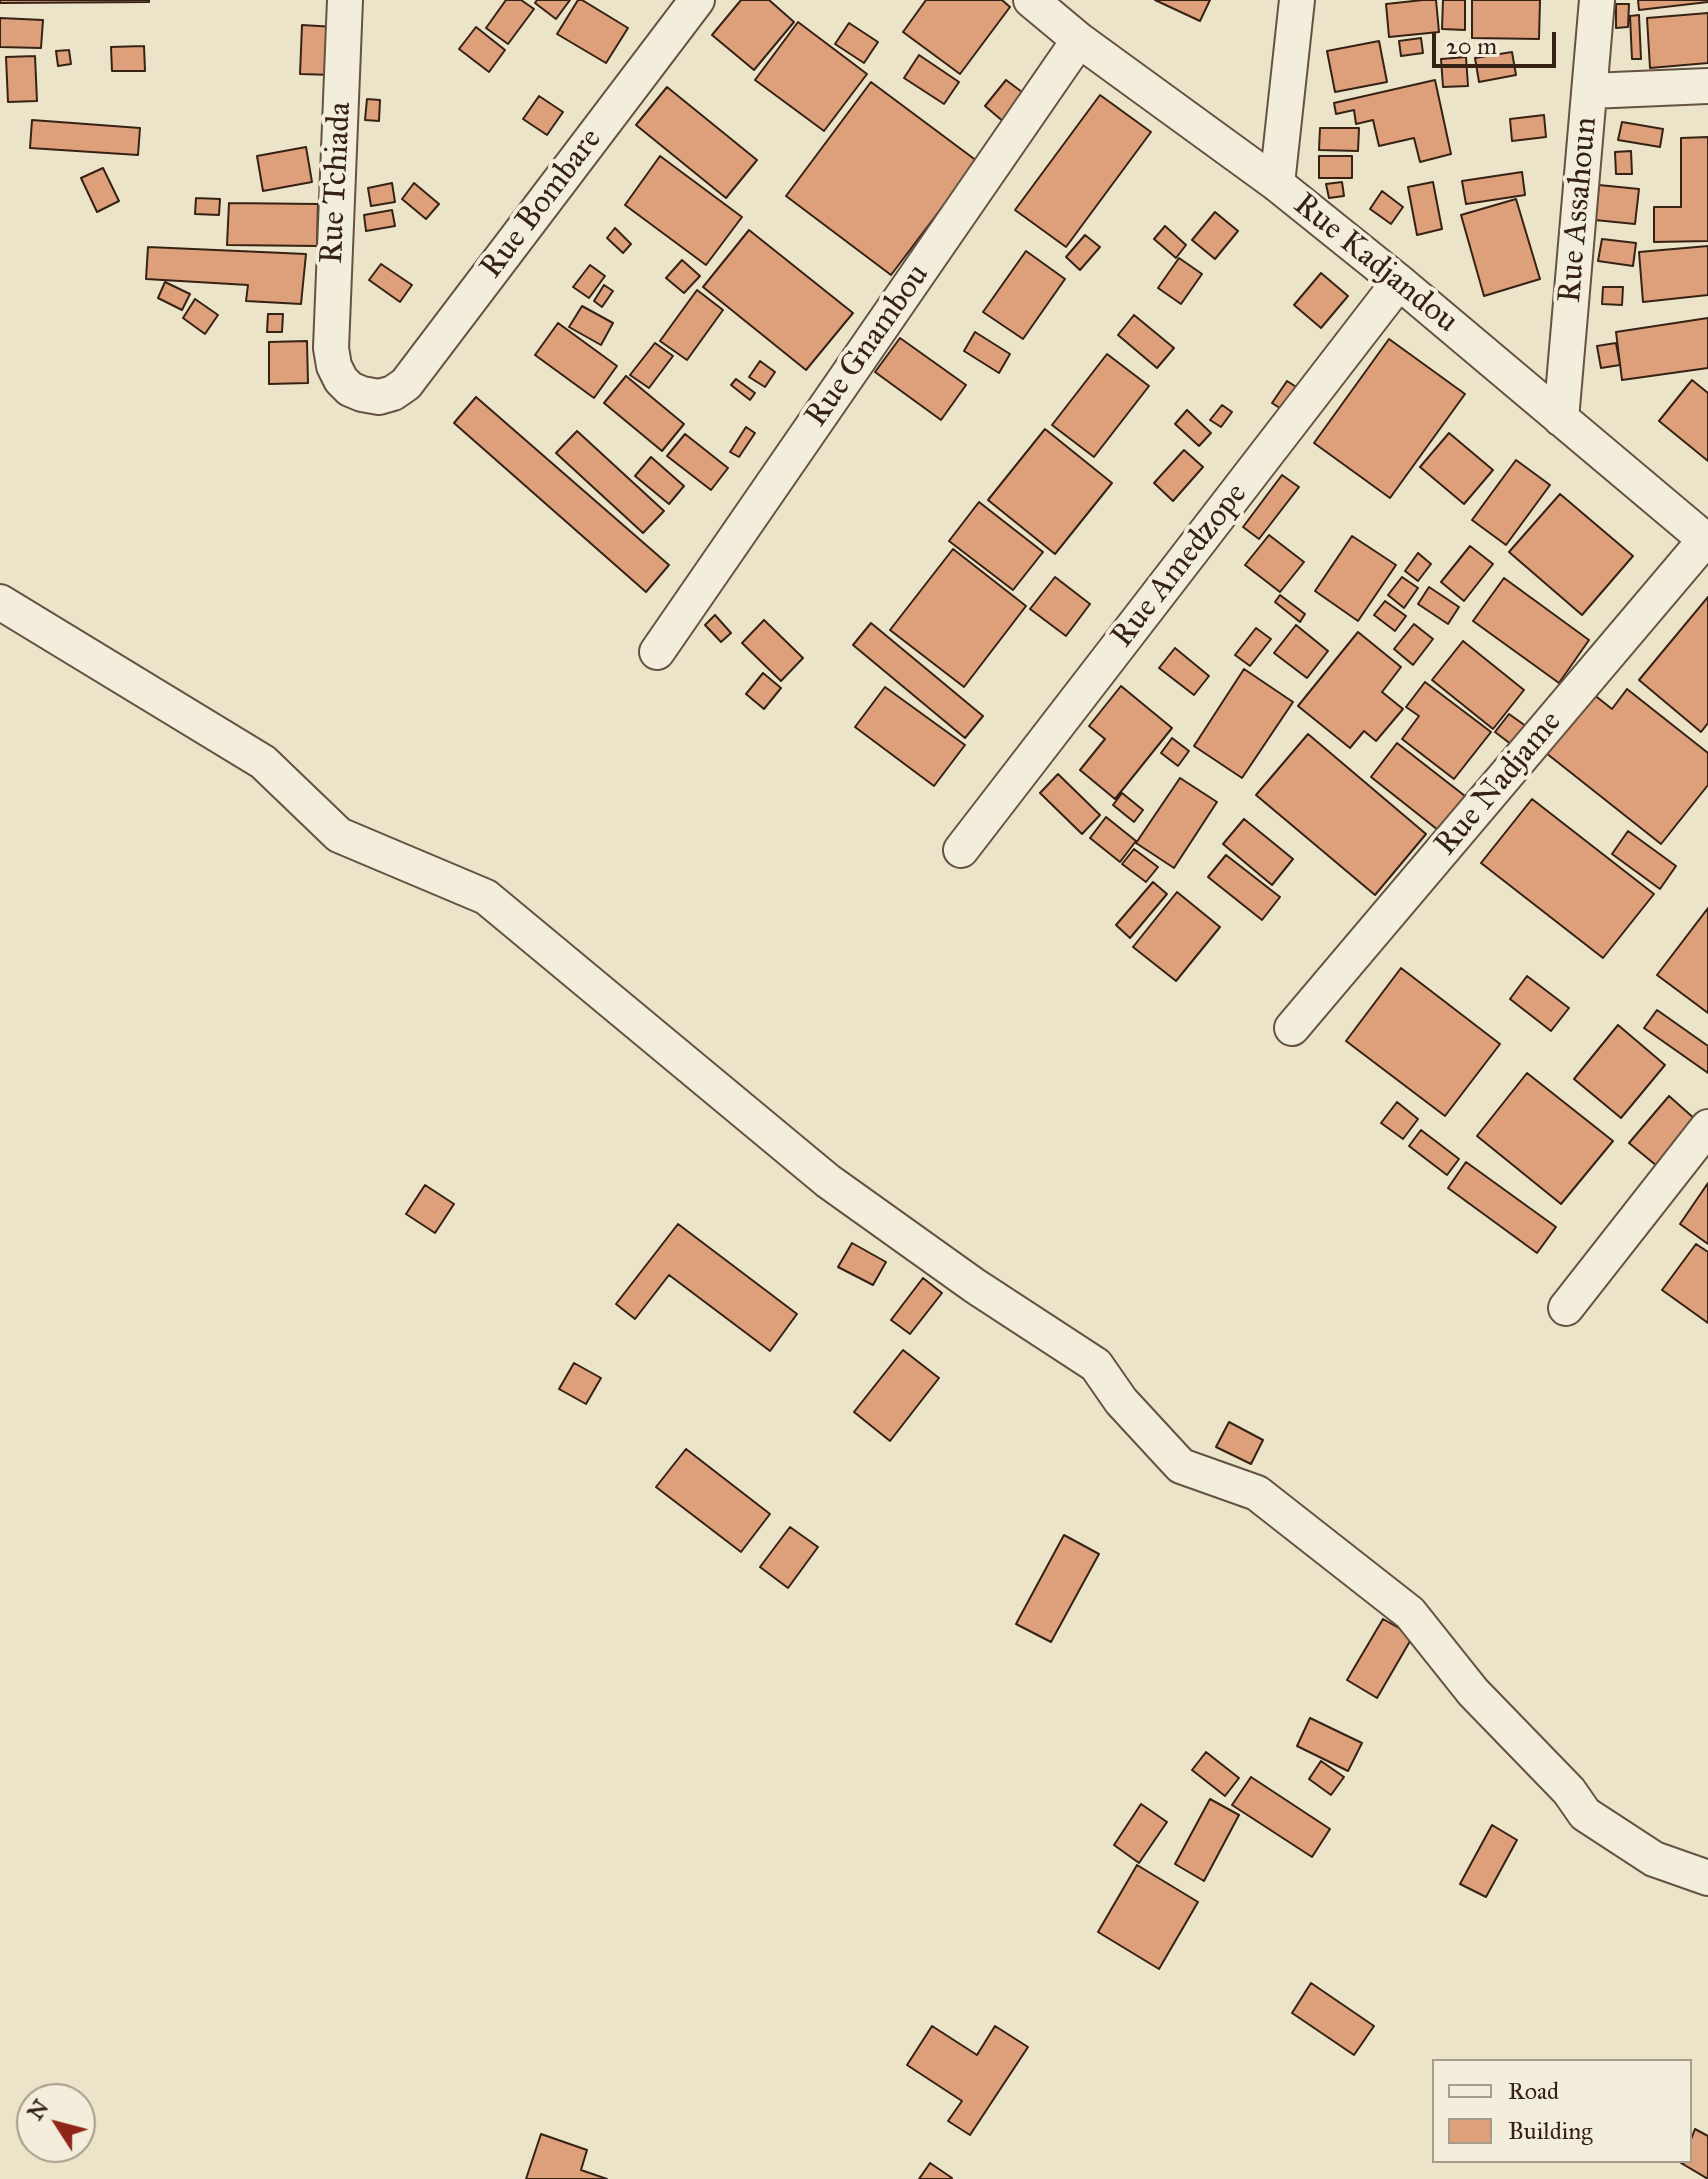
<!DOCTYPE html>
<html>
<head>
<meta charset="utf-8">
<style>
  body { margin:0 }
  #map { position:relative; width:1708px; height:2179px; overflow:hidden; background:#ece4c8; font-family:"IM FELL Great Primer",serif }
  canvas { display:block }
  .legend { position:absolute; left:1432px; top:2059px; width:260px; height:104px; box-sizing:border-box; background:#f3eddb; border:2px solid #a79c8c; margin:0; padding:10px 14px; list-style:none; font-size:24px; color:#362215 }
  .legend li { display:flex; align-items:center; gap:16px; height:40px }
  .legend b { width:40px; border:2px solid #a79c8c }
  .north { position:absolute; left:16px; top:2083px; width:80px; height:80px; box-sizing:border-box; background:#f3eddb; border:2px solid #a79c8c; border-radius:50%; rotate:306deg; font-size:22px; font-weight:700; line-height:32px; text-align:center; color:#362215 }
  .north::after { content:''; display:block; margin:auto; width:28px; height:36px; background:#8f2418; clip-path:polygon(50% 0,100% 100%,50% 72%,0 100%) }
  .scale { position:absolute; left:1432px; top:32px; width:124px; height:36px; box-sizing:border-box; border:4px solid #362215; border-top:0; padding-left:10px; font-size:24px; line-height:28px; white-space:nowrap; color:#362215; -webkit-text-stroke:6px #f3eddb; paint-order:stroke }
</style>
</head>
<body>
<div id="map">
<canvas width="1708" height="2179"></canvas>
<ul class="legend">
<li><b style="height:10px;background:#f3eddb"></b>Road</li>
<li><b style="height:22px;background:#dda07b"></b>Building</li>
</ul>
<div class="north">N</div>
<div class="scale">20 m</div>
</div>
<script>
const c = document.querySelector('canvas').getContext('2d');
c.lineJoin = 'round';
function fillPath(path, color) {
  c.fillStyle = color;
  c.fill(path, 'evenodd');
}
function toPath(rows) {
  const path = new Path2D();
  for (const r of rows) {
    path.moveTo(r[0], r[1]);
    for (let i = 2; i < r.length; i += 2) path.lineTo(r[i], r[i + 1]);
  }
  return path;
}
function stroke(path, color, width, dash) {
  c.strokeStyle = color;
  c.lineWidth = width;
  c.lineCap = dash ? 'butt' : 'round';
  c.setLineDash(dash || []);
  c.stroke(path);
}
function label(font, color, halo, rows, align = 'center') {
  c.font = font + ' "IM FELL Great Primer",serif';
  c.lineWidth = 8;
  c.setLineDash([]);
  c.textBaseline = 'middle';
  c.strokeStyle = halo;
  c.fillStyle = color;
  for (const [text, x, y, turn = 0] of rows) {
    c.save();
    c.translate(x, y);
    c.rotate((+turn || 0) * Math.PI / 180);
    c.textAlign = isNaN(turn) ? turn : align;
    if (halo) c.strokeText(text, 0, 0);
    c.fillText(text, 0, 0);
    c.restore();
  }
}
const building = toPath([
  [0,0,149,0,149,2,0,3,0,0],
  [506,0,521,0,534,9,508,44,486,28,506,0],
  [537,0,570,0,556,19,535,3,537,0],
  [578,0,582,0,628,28,606,63,557,34,578,0],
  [741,0,769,0,794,22,754,70,712,35,741,0],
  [926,0,1002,0,1010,7,960,74,903,32,926,0],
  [1155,0,1210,0,1200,21,1155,0],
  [1423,0,1436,0,1439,32,1389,37,1386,4,1423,0],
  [1443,0,1465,0,1465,30,1442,29,1443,0],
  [1472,0,1540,0,1539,39,1472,38,1472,0],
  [1638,0,1708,0,1708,2,1639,10,1638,0],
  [1616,4,1629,4,1628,27,1616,28,1616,4],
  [1708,13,1708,63,1650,68,1647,18,1708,13],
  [1639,15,1641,59,1632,59,1630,16,1639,15],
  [0,18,43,20,41,48,0,47,0,18],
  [798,22,867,74,824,131,755,80,798,22],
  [849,23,878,42,864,63,835,44,849,23],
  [302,25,335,27,333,75,300,74,302,25],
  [476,27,505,50,489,72,459,49,476,27],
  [1421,38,1423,53,1401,56,1399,41,1421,38],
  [1379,41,1387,82,1335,92,1327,51,1379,41],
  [144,46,145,71,112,71,111,47,144,46],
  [69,50,71,64,58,66,56,51,69,50],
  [1512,52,1516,75,1479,82,1475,58,1512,52],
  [919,55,959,82,944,104,904,78,919,55],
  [35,56,37,101,8,102,6,57,35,56],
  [1466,57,1468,86,1443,87,1441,59,1466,57],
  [1006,80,1026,95,1005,123,985,106,1006,80],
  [1435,80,1451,154,1420,162,1414,138,1379,146,1373,120,1356,124,1354,110,1336,114,1334,103,1435,80],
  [871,82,977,161,891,275,786,196,871,82],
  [667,87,757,160,726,198,636,125,667,87],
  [1100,95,1151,132,1066,247,1015,210,1100,95],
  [539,96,563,112,547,135,523,119,539,96],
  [367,99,380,100,379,121,365,120,367,99],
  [1544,115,1546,137,1512,141,1510,119,1544,115],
  [32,120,140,128,138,155,30,148,32,120],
  [1622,122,1663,129,1660,147,1618,140,1622,122],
  [1320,128,1359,128,1358,151,1319,150,1320,128],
  [1708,137,1708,241,1654,242,1654,207,1681,207,1681,138,1708,137],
  [306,147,312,182,263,191,257,156,306,147],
  [1631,151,1632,174,1616,174,1615,152,1631,151],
  [660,156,742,217,706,265,625,205,660,156],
  [1319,156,1352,156,1352,178,1319,178,1319,156],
  [103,168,119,201,97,212,81,178,103,168],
  [1522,172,1525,195,1466,204,1462,181,1522,172],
  [1342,182,1344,196,1329,198,1326,184,1342,182],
  [1433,182,1442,229,1417,235,1408,187,1433,182],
  [392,183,395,202,371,206,368,188,392,183],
  [414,183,439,204,426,219,402,199,414,183],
  [1599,185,1639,189,1635,224,1595,220,1599,185],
  [1382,191,1403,207,1391,224,1370,209,1382,191],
  [196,198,220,199,219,215,195,214,196,198],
  [1516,199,1540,279,1484,296,1461,215,1516,199],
  [229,203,318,204,317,246,227,245,229,203],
  [392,210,395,226,366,231,364,215,392,210],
  [1215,212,1238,231,1215,259,1192,240,1215,212],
  [1165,226,1186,245,1176,258,1154,239,1165,226],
  [615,228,631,244,623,253,607,238,615,228],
  [749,230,853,313,806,370,703,287,749,230],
  [1085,235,1100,247,1080,270,1066,257,1085,235],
  [1602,239,1636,243,1633,266,1598,261,1602,239],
  [1708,246,1708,295,1643,302,1639,252,1708,246],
  [148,247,306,254,301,304,246,301,248,285,146,279,148,247],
  [1026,251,1065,279,1023,339,983,312,1026,251],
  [1179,258,1202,274,1181,304,1158,288,1179,258],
  [682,260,700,276,684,293,666,278,682,260],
  [381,264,412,285,400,302,369,280,381,264],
  [590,265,605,276,589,298,573,287,590,265],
  [1321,273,1348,296,1321,328,1294,305,1321,273],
  [165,282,190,294,182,310,158,298,165,282],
  [604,285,613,291,602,307,594,301,604,285],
  [1603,287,1623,287,1622,305,1602,304,1603,287],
  [697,290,723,310,687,360,660,341,697,290],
  [195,299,218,315,205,334,183,318,195,299],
  [582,306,613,323,601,345,569,327,582,306],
  [268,314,283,314,282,332,267,332,268,314],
  [1134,315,1174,348,1157,368,1118,335,1134,315],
  [1708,318,1708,368,1622,380,1616,332,1708,318],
  [558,323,617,366,594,398,535,355,558,323],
  [975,332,1010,354,999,373,964,351,975,332],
  [900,338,966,385,941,420,875,372,900,338],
  [1389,339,1465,394,1390,498,1314,443,1389,339],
  [307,341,308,383,269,384,269,342,307,341],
  [655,343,673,356,649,388,630,375,655,343],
  [1616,343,1620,365,1601,368,1597,346,1616,343],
  [1107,354,1149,386,1094,457,1052,425,1107,354],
  [760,361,775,372,765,387,749,377,760,361],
  [626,376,684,424,662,451,604,403,626,376],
  [736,379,755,393,750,400,731,385,736,379],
  [1692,380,1708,393,1708,461,1659,421,1692,380],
  [1287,381,1301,390,1286,412,1272,403,1287,381],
  [476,397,669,565,646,592,454,423,476,397],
  [1222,405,1232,412,1221,427,1210,420,1222,405],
  [1187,410,1211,433,1199,446,1175,424,1187,410],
  [746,427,755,433,739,457,730,452,746,427],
  [1045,429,1112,483,1055,554,988,500,1045,429],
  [577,431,664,511,643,533,556,453,577,431],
  [1449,433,1493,470,1464,504,1420,467,1449,433],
  [685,434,728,468,711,490,667,456,685,434],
  [1184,450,1203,467,1173,501,1154,483,1184,450],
  [651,457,684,486,669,504,635,476,651,457],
  [1516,460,1550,485,1506,545,1472,520,1516,460],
  [1282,475,1299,487,1259,539,1243,527,1282,475],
  [1560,494,1633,556,1582,615,1509,552,1560,494],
  [979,502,1043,552,1013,590,949,541,979,502],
  [1269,535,1304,562,1280,592,1245,565,1269,535],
  [1352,536,1396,565,1358,621,1315,591,1352,536],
  [1470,546,1493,564,1464,601,1441,582,1470,546],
  [953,549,1026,606,964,687,890,630,953,549],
  [1418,553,1431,564,1418,581,1405,571,1418,553],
  [1055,577,1090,604,1066,636,1030,609,1055,577],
  [1402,577,1418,588,1404,608,1388,595,1402,577],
  [1504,578,1589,640,1559,683,1473,621,1504,578],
  [1429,587,1459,607,1448,624,1418,604,1429,587],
  [1280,595,1305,614,1300,622,1275,602,1280,595],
  [1708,597,1708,723,1701,732,1639,680,1708,597],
  [1385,601,1406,616,1395,631,1374,615,1385,601],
  [715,615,731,633,721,642,705,625,715,615],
  [764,620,803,658,781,681,742,643,764,620],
  [871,623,983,716,965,738,853,645,871,623],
  [1414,624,1433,639,1413,665,1394,649,1414,624],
  [1296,625,1328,651,1307,678,1274,653,1296,625],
  [1256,628,1271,639,1250,666,1235,655,1256,628],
  [1358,632,1401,667,1382,692,1403,709,1376,741,1364,731,1350,748,1298,706,1358,632],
  [1463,641,1524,690,1493,729,1432,680,1463,641],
  [1175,648,1209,676,1194,695,1159,668,1175,648],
  [1244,669,1293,702,1242,778,1194,746,1244,669],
  [763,673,781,688,764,709,746,694,763,673],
  [1425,682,1491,732,1454,779,1402,739,1419,716,1406,707,1425,682],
  [1121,686,1172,728,1115,799,1080,770,1105,739,1089,726,1121,686],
  [885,687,965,745,934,786,855,727,885,687],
  [1627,689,1708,753,1708,785,1661,844,1541,749,1588,690,1612,709,1627,689],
  [1509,714,1530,729,1516,748,1495,732,1509,714],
  [1308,734,1426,834,1375,895,1256,795,1308,734],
  [1172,738,1189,751,1178,766,1161,753,1172,738],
  [1397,743,1465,796,1438,830,1371,777,1397,743],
  [1058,774,1100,815,1082,834,1040,793,1058,774],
  [1180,778,1217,802,1174,868,1136,843,1180,778],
  [1122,793,1143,810,1134,822,1113,805,1122,793],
  [1532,799,1654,894,1603,958,1481,863,1532,799],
  [1106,817,1136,841,1120,862,1090,838,1106,817],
  [1244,819,1293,859,1272,885,1223,844,1244,819],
  [1628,831,1676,866,1660,889,1612,854,1628,831],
  [1134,849,1158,867,1146,882,1122,864,1134,849],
  [1226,855,1280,897,1262,920,1208,877,1226,855],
  [1153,882,1167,894,1130,938,1116,925,1153,882],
  [1177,892,1220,927,1176,981,1133,947,1177,892],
  [1708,908,1708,1013,1657,975,1708,908],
  [1401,968,1500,1044,1445,1116,1346,1041,1401,968],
  [1527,976,1569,1008,1551,1031,1510,999,1527,976],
  [1657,1010,1708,1046,1708,1073,1644,1028,1657,1010],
  [1618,1025,1665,1065,1621,1118,1574,1079,1618,1025],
  [1527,1073,1613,1141,1561,1204,1477,1136,1527,1073],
  [1669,1096,1696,1120,1657,1166,1629,1143,1669,1096],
  [1397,1102,1418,1119,1403,1139,1381,1123,1397,1102],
  [1421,1130,1459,1159,1447,1175,1409,1146,1421,1130],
  [1466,1162,1556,1227,1537,1253,1448,1188,1466,1162],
  [1708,1183,1708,1244,1680,1224,1708,1183],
  [425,1185,454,1204,435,1233,406,1214,425,1185],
  [678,1224,797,1314,770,1351,669,1275,635,1319,616,1304,678,1224],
  [852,1243,886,1262,873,1285,838,1267,852,1243],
  [1696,1244,1708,1252,1708,1323,1662,1290,1696,1244],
  [923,1278,942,1293,910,1334,891,1320,923,1278],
  [903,1350,939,1378,890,1441,854,1412,903,1350],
  [574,1363,601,1378,586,1404,559,1389,574,1363],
  [1229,1422,1263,1440,1251,1464,1216,1447,1229,1422],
  [686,1449,770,1514,741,1552,656,1487,686,1449],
  [790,1527,818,1547,788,1588,760,1567,790,1527],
  [1064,1535,1099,1554,1051,1642,1016,1624,1064,1535],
  [1383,1619,1413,1636,1377,1698,1347,1680,1383,1619],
  [1310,1718,1362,1743,1348,1771,1297,1746,1310,1718],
  [1206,1752,1239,1778,1225,1796,1192,1770,1206,1752],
  [1321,1761,1344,1777,1331,1795,1309,1779,1321,1761],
  [1251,1777,1330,1829,1312,1857,1232,1805,1251,1777],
  [1210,1799,1239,1815,1204,1881,1175,1864,1210,1799],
  [1141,1804,1167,1822,1139,1863,1114,1845,1141,1804],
  [1492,1825,1517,1840,1486,1897,1460,1884,1492,1825],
  [1137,1865,1198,1902,1159,1969,1098,1932,1137,1865],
  [1311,1983,1374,2026,1354,2055,1292,2013,1311,1983],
  [932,2026,977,2055,995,2026,1028,2047,970,2135,948,2121,962,2101,907,2065,932,2026],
  [1695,2129,1708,2136,1708,2179,1681,2163,1690,2161,1690,2142,1695,2129],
  [541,2134,587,2150,581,2170,607,2179,526,2179,541,2134],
  [930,2163,952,2178,951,2179,919,2179,930,2163]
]);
fillPath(building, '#dda07b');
stroke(building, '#362215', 2);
const minor = toPath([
  [345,0,331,348,334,366,341,380,350,389,362,394,379,397,393,393,406,384,697,0],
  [1031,0,1079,40,1277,184,1399,282,1708,542],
  [1590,91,1708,86],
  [1277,184,1297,0],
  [1561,419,1597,0],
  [0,602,263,762,339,835,486,897,828,1181,975,1286,1096,1365,1121,1401,1181,1466,1257,1493,1410,1613,1473,1692,1569,1791,1585,1814,1654,1859,1708,1878],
  [657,652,1079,40],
  [961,850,1399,282],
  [1292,1028,1705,540],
  [1566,1308,1708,1127]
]);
stroke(minor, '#645242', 38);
stroke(minor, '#f3eddb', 34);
label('32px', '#362215', '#f3eddb', [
  ["Rue Tchiada",337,183,-87],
  ["Rue Bombare",542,204,-53],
  ["Rue Assahoun",1579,210,-85],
  ["Rue Kadjandou",1375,264,39],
  ["Rue Gnambou",868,346,-55],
  ["Rue Amedzope",1180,566,-52],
  ["Rue Nadjame",1499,784,-50]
]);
</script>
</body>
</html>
